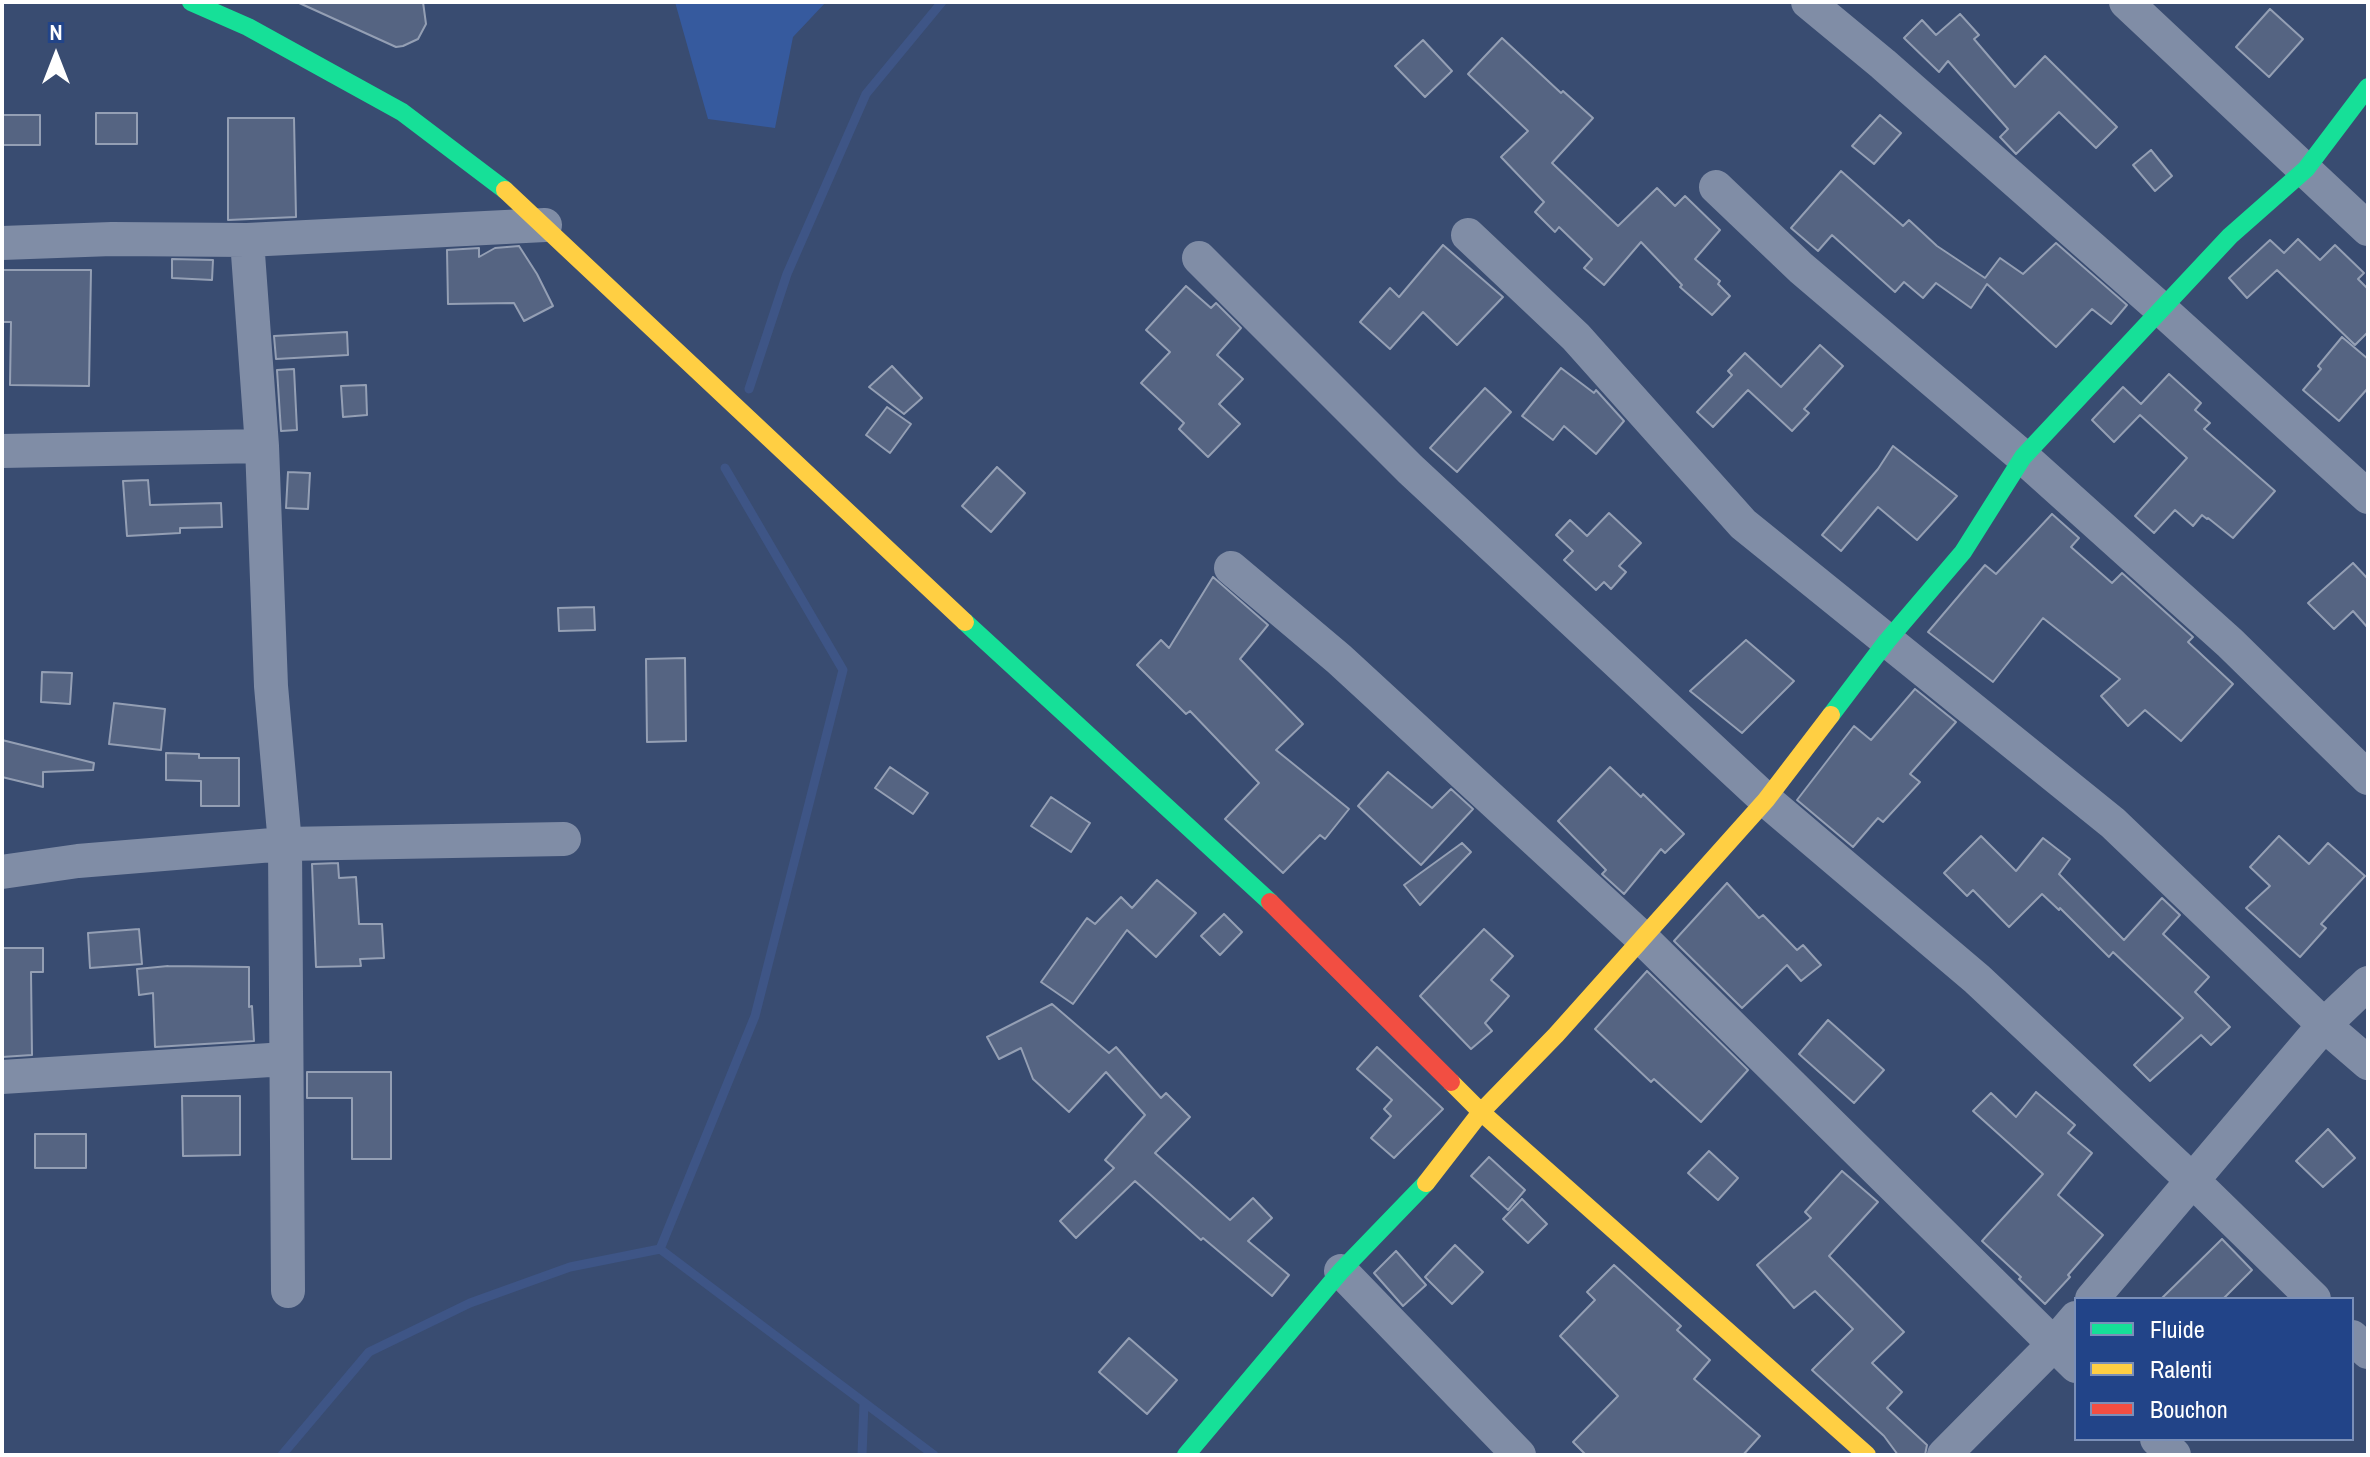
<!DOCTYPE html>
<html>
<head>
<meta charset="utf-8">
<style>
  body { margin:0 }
  #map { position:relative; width:2370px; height:1457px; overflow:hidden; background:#394c71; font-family:"Archivo Narrow",sans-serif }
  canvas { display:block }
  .frame { position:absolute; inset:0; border:4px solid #fff; pointer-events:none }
  .legend { position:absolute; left:2074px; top:1297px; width:280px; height:144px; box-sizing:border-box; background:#248; border:2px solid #7a8fb8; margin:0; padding:10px 14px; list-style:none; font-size:24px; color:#fff }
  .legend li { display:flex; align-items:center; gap:16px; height:40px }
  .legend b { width:40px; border:2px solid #7a8fb8 }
  .north { position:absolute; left:16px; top:16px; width:80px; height:80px; -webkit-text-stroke:6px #248; paint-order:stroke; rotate:0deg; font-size:22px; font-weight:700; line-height:32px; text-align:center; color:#fff }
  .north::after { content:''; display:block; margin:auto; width:28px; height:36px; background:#fff; clip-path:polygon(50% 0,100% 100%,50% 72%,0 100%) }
</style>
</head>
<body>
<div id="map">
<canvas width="2370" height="1457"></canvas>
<div class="frame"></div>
<ul class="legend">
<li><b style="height:10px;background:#16e098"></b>Fluide</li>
<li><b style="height:10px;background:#ffcf43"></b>Ralenti</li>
<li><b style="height:10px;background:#f24e42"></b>Bouchon</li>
</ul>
<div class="north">N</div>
</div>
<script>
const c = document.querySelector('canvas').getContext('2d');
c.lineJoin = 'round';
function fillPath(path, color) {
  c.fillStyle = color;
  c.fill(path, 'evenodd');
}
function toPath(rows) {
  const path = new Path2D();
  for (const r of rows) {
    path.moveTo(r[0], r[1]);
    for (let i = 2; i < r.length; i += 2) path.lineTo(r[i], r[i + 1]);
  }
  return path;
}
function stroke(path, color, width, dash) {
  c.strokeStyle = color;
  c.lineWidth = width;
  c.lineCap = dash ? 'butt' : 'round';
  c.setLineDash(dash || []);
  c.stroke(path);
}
fillPath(toPath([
  [675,2,826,2,793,37,775,128,708,119]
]), '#365a9e');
stroke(toPath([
  [749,389,787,274,866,94,942,2],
  [660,1249,934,1455],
  [282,1455,369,1352,470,1303,570,1267,660,1249,755,1016,843,670,725,468],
  [862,1455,864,1403]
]), '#3e5586', 9);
const building = toPath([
  [297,2,423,2,426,24,418,39,403,46,396,47,297,2],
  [2270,9,2303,39,2269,77,2236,47,2270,9],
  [1960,14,1979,35,1974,39,2015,87,2045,56,2117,127,2096,148,2059,112,2016,154,2000,137,2008,129,1948,61,1939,72,1904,38,1922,20,1936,35,1960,14],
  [1502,38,1561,93,1563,91,1593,118,1552,163,1618,226,1657,188,1675,206,1685,196,1720,230,1695,259,1720,281,1718,284,1730,296,1712,315,1680,287,1682,285,1641,242,1604,285,1584,268,1592,259,1559,227,1555,232,1535,212,1544,202,1501,157,1528,131,1468,74,1502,38],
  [1423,40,1452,71,1425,97,1395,66,1423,40],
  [96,113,137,113,137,144,96,144,96,113],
  [2,115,40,115,40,145,2,145,2,115],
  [1880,115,1901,133,1874,164,1852,146,1880,115],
  [228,118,294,118,296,217,228,220,228,118],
  [2151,150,2172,176,2155,191,2133,165,2151,150],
  [1841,171,1903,226,1909,220,1937,246,1985,278,2000,258,2023,274,2056,243,2127,305,2111,324,2092,309,2056,347,1987,284,1971,308,1936,283,1923,298,1904,282,1895,292,1832,235,1818,251,1791,228,1841,171],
  [2298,239,2320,260,2335,245,2364,273,2358,279,2368,289,2368,332,2355,345,2277,270,2247,298,2229,278,2270,240,2284,253,2298,239],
  [1443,245,1503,297,1457,345,1423,312,1390,349,1360,322,1390,288,1399,297,1443,245],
  [519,246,537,274,553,306,524,321,514,303,448,304,447,250,479,248,479,257,495,248,519,246],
  [172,259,213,260,212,280,172,278,172,259],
  [2,270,91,270,89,386,10,385,11,322,2,322,2,270],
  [1186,286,1211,308,1216,303,1241,328,1217,355,1243,379,1219,404,1240,424,1208,457,1179,429,1184,423,1141,383,1170,352,1146,330,1186,286],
  [347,332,348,355,276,359,274,336,347,332],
  [2342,337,2368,359,2368,388,2339,421,2303,390,2321,369,2318,366,2342,337],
  [1820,345,1843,366,1804,409,1809,413,1792,431,1748,390,1713,427,1697,412,1732,375,1728,371,1745,353,1781,387,1820,345],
  [892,366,922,398,904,414,869,387,892,366],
  [1561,368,1594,393,1596,390,1624,421,1596,454,1564,426,1553,440,1522,416,1561,368],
  [294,369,297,430,281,431,277,370,294,369],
  [2169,374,2201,403,2195,410,2210,423,2204,429,2275,491,2233,538,2208,518,2207,519,2202,515,2193,526,2175,510,2154,533,2135,516,2187,458,2140,415,2114,442,2092,420,2123,387,2141,404,2169,374],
  [366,385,367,415,343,417,341,386,366,385],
  [1485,388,1511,412,1457,472,1430,448,1485,388],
  [887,407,911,424,890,453,866,435,887,407],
  [1893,446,1957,496,1917,540,1878,507,1841,551,1822,535,1878,469,1893,446],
  [997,467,1025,493,991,532,962,506,997,467],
  [288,472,310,473,308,509,286,508,288,472],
  [148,480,150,505,221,503,222,527,180,528,180,533,127,536,123,481,148,480],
  [1609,513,1641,543,1619,566,1626,572,1611,589,1604,582,1596,590,1564,560,1573,551,1556,535,1570,520,1587,536,1609,513],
  [2052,514,2079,538,2071,547,2112,583,2122,573,2193,637,2188,642,2233,684,2181,741,2145,710,2128,726,2101,696,2120,679,2043,618,1993,682,1928,632,1985,565,1996,574,2052,514],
  [2353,563,2368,579,2368,628,2353,611,2334,629,2308,603,2353,563],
  [1213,577,1268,625,1240,659,1303,724,1276,750,1349,809,1325,839,1320,835,1283,873,1225,819,1259,783,1190,711,1186,714,1137,665,1161,640,1169,648,1213,577],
  [594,607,595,630,559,631,558,608,594,607],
  [1746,640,1794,681,1742,733,1690,691,1746,640],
  [685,658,686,741,647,742,646,659,685,658],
  [42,672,72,673,70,704,41,702,42,672],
  [1915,689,1956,722,1910,774,1920,782,1883,822,1878,818,1853,847,1797,800,1854,726,1871,740,1915,689],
  [114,703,165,709,161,750,109,744,114,703],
  [2,740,94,763,93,770,43,772,43,787,2,777,2,740],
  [166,753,199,754,199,758,239,758,239,806,201,806,201,781,166,780,166,753],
  [890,767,928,793,913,814,875,788,890,767],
  [1610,767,1641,797,1643,794,1684,834,1665,853,1661,849,1624,894,1602,874,1606,870,1558,821,1610,767],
  [1388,772,1432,808,1451,789,1473,809,1421,865,1358,806,1388,772],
  [1051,797,1090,823,1071,852,1031,826,1051,797],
  [1981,836,2016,871,2043,838,2070,859,2059,874,2124,940,2162,898,2180,915,2163,934,2209,977,2195,992,2230,1027,2211,1045,2201,1035,2150,1081,2134,1065,2183,1018,2113,952,2109,957,2060,908,2059,910,2042,894,2009,927,1973,890,1967,896,1944,873,1981,836],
  [2279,836,2309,864,2328,843,2365,876,2321,924,2326,928,2300,957,2246,908,2270,886,2250,867,2279,836],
  [1462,843,1471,852,1420,905,1404,885,1462,843],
  [338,863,339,878,356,877,359,924,382,924,384,958,360,959,361,966,316,967,312,864,338,863],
  [1157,880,1196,913,1156,957,1127,930,1073,1004,1041,982,1087,918,1095,924,1121,897,1132,908,1157,880],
  [1727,883,1759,918,1763,915,1797,950,1803,945,1821,965,1801,981,1787,965,1742,1008,1674,941,1727,883],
  [1224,914,1242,932,1220,955,1201,936,1224,914],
  [139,929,142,964,90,968,88,933,139,929],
  [1484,929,1513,956,1491,980,1509,996,1485,1023,1492,1031,1471,1049,1420,996,1484,929],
  [2,948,43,948,43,972,31,972,32,1055,2,1057,2,948],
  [168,966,249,967,249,1007,252,1006,254,1041,155,1047,153,993,139,995,137,969,168,966],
  [1647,971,1748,1070,1701,1122,1654,1079,1651,1082,1595,1029,1647,971],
  [1052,1004,1109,1053,1116,1047,1161,1098,1166,1093,1190,1117,1155,1153,1230,1220,1253,1198,1272,1218,1248,1241,1289,1275,1272,1296,1203,1238,1201,1240,1135,1181,1076,1238,1060,1221,1114,1168,1105,1160,1145,1115,1106,1072,1069,1112,1033,1079,1021,1048,999,1059,987,1037,1052,1004],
  [1828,1020,1884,1070,1854,1103,1799,1054,1828,1020],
  [1377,1047,1443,1109,1394,1158,1371,1138,1391,1116,1384,1109,1392,1100,1357,1069,1377,1047],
  [307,1072,391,1072,391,1159,352,1159,352,1098,307,1098,307,1072],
  [2036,1092,2075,1125,2068,1133,2092,1153,2058,1195,2103,1235,2068,1275,2070,1277,2045,1304,2019,1279,2021,1277,1982,1241,2043,1174,1973,1111,1991,1093,2016,1117,2036,1092],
  [182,1096,240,1096,240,1155,183,1156,182,1096],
  [2328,1129,2355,1158,2323,1187,2296,1161,2328,1129],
  [35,1134,86,1134,86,1168,35,1168,35,1134],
  [1709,1151,1738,1178,1718,1200,1688,1173,1709,1151],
  [1489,1157,1525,1190,1508,1210,1471,1176,1489,1157],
  [1842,1171,1878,1202,1829,1256,1904,1332,1872,1363,1902,1392,1887,1408,1927,1445,1925,1455,1898,1455,1884,1436,1812,1370,1853,1329,1815,1291,1794,1308,1757,1265,1811,1218,1805,1212,1842,1171],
  [1522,1199,1547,1224,1528,1243,1503,1219,1522,1199],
  [2222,1239,2252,1270,2223,1299,2161,1299,2222,1239],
  [1455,1245,1483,1272,1452,1304,1425,1277,1455,1245],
  [1396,1251,1426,1285,1403,1306,1374,1273,1396,1251],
  [1614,1265,1681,1326,1677,1330,1710,1360,1694,1379,1760,1436,1743,1455,1586,1455,1573,1442,1618,1396,1560,1336,1595,1300,1587,1292,1614,1265],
  [1129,1338,1177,1380,1147,1414,1099,1372,1129,1338]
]);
fillPath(building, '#556482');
stroke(building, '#949fb4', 2);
stroke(toPath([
  [1808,2,1883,64,2161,309,2368,497],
  [2126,2,2368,229],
  [1716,187,1801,268,2023,457,2230,643,2368,778],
  [1468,235,1576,337,1743,524,2113,823,2324,1025,2368,1063],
  [247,240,262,446,271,686,285,844,288,1291],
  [2,243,112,239,247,240,545,225],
  [1199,258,1410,469,1766,800,1977,979,2193,1181,2314,1299],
  [2,451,262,446],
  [1231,568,1339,659,1641,937,2076,1366],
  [2,872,78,861,285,844,564,839],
  [2,1077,286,1059],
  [1341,1271,1519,1455],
  [2092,1299,2324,1025,2368,983],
  [2352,1337,2368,1352],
  [2157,1439,2174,1455],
  [1944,1455,2053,1345,2076,1318]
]), '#808da6', 34);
stroke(toPath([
  [191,2,248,27,402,112,505,190],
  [965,622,1270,902],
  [1831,715,1887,641,1963,552,2023,457,2230,236,2306,169,2368,87],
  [1186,1455,1341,1271,1426,1183]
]), '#16e098', 18);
stroke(toPath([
  [505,190,965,622],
  [1451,1082,1481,1112,1867,1455],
  [1426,1183,1481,1112,1556,1035,1766,800,1831,715]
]), '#ffcf43', 18);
stroke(toPath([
  [1270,902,1451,1082]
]), '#f24e42', 18);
</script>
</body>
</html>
